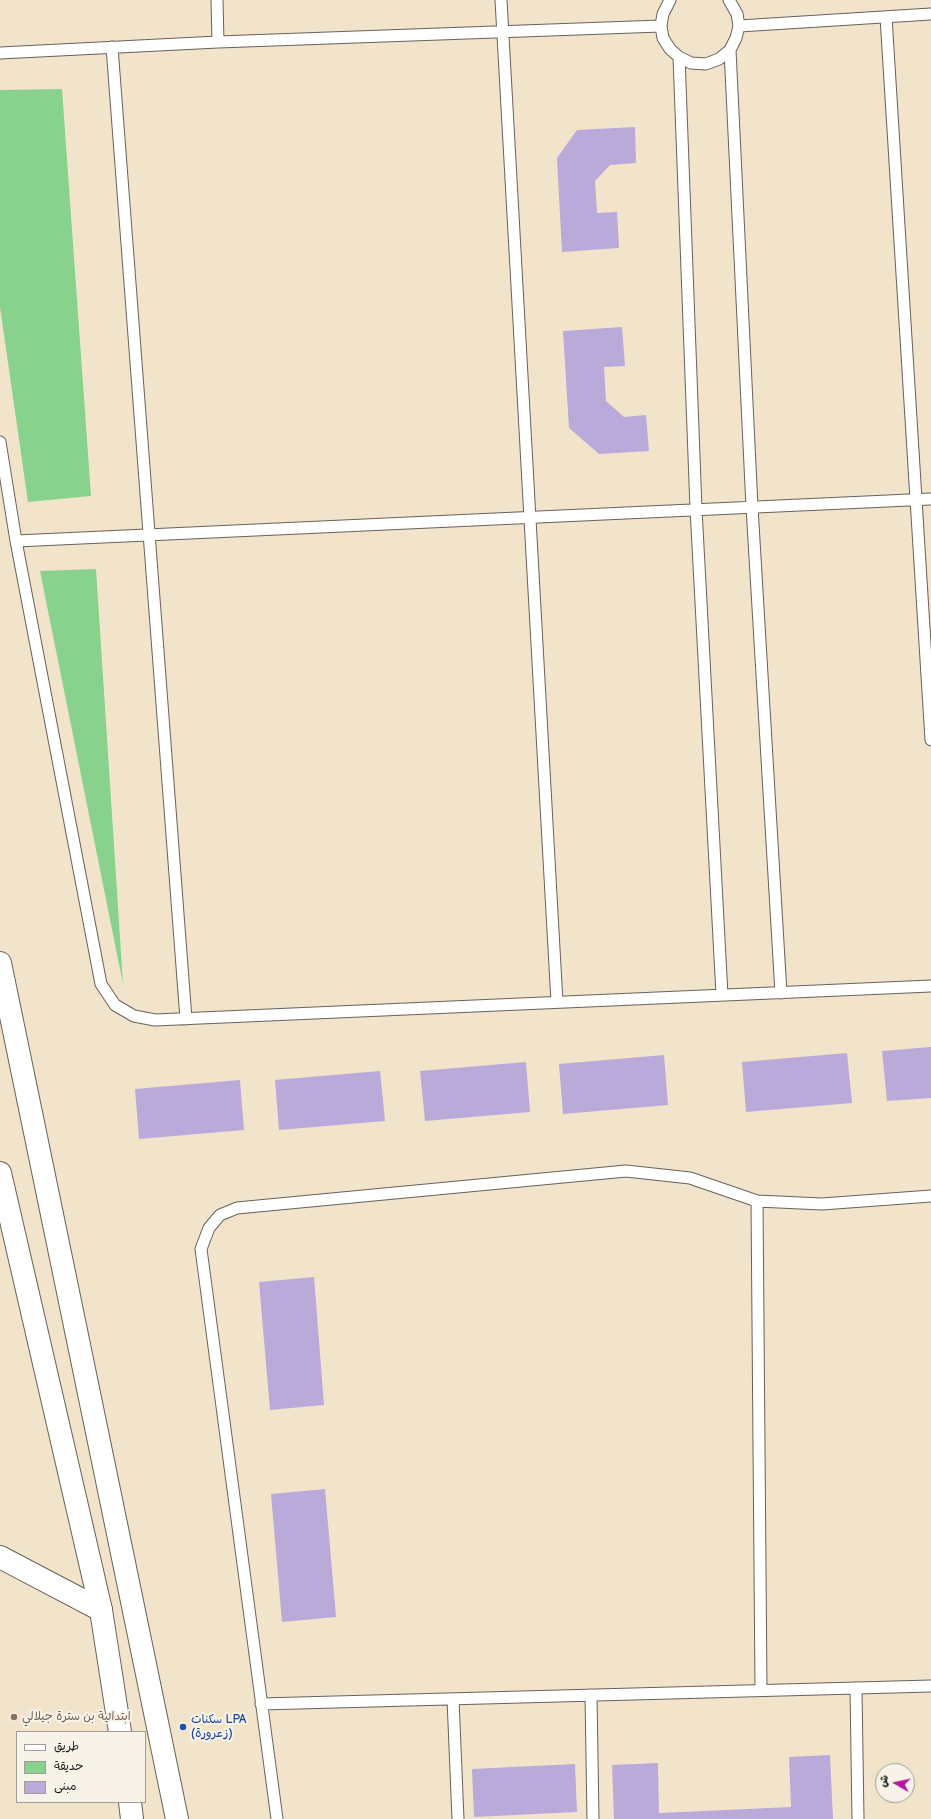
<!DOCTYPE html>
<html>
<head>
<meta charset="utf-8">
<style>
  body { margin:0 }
  #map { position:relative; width:931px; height:1819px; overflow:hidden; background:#f2e4cb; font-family:"Balsamiq Sans","Playpen Sans Arabic",sans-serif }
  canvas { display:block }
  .legend { position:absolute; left:16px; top:1731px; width:130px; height:72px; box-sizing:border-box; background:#f7f3e8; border:1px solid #9f9d96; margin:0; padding:5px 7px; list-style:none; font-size:12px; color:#1c1c1c }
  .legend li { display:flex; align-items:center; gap:8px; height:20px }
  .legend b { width:20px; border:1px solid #9f9d96 }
  .north { position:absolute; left:875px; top:1763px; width:40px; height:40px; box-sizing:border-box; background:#f7f3e8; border:1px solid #9f9d96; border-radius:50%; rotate:279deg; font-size:11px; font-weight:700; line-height:16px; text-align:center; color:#1c1c1c }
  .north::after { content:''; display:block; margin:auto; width:14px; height:18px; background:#b5179e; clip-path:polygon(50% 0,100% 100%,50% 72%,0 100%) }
</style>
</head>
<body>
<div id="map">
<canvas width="931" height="1819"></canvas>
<ul class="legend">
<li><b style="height:5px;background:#fff"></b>طريق</li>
<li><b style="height:11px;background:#88d28e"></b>حديقة</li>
<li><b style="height:11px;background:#baaad9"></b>مبنى</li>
</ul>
<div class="north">ش</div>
</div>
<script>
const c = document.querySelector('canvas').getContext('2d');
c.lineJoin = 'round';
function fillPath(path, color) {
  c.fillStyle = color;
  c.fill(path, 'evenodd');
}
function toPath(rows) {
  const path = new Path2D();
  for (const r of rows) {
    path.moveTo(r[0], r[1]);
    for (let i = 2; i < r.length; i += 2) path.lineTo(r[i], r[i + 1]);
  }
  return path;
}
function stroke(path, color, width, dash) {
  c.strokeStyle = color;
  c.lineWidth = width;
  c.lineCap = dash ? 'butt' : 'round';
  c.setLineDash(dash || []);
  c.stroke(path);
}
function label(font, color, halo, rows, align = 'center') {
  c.font = font + ' "Balsamiq Sans","Playpen Sans Arabic",sans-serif';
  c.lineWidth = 4;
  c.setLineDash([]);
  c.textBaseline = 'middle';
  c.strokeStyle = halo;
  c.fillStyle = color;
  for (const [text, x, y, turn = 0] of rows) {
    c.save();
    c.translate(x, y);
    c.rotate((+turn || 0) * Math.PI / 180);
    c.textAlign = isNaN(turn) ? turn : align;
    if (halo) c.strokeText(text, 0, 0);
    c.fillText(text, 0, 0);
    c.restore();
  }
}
fillPath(toPath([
  [62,89,91,496,28,502,0,307,0,90],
  [96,569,123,984,40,571]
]), '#88d28e');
fillPath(toPath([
  [635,127,636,163,610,165,595,181,597,213,617,212,619,248,562,252,557,158,577,130],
  [622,327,625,366,604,367,606,401,624,417,646,415,649,451,599,454,569,428,563,331],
  [931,1047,931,1098,887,1101,882,1051],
  [847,1053,852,1103,746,1112,742,1062],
  [664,1055,668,1105,563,1114,559,1064],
  [526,1062,530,1112,425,1121,420,1071],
  [380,1071,385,1121,279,1130,275,1080],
  [240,1080,244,1130,139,1139,135,1089],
  [314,1277,324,1405,270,1410,259,1282],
  [325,1489,336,1617,282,1622,271,1494],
  [830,1755,833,1819,614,1819,612,1765,658,1763,659,1813,791,1807,789,1757],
  [575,1764,577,1812,474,1817,472,1769]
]), '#baaad9');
const lane = toPath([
  [217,0,218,42],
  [501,0,557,1002],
  [670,0,663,14,661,26,663,38,670,49,679,57,691,63,706,64,719,59,730,50,736,38,739,26,737,14,729,0],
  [886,17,931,740],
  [739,26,931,14],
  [112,47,186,1019],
  [730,50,752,507,781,993],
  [0,53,218,42,661,26],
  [679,57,696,509,722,995],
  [0,442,16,541,101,984,115,1005,134,1016,155,1020,931,986],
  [16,541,931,499],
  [757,1201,761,1690],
  [856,1688,858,1819],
  [591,1695,593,1819],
  [453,1699,458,1819],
  [261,1704,931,1686],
  [277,1819,201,1249,209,1228,220,1215,237,1208,626,1171,690,1178,757,1201,822,1204,931,1196]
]);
const street = toPath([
  [0,1557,101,1610]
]);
const highway = toPath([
  [0,963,177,1819],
  [0,1173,101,1610,120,1732],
  [130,1802,132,1819]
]);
stroke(lane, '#676259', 13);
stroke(street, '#676259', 24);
stroke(highway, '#676259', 24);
stroke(lane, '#fff', 11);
stroke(street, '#fff', 22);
stroke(highway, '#fff', 22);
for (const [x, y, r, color] of [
  [14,1717,4,"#8d6e63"],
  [183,1727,4,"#1a4fb4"]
]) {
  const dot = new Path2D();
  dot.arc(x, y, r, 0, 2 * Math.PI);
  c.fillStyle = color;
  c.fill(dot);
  stroke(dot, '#f7f3e8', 1.5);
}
label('12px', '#785e54', '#f7f3e8', [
  ["ابتدائية بن سترة جيلالي",22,1717]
], 'left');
label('12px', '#164399', '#f7f3e8', [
  ["سكنات LPA",191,1720],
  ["(زعرورة)",191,1734]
], 'left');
</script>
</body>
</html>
